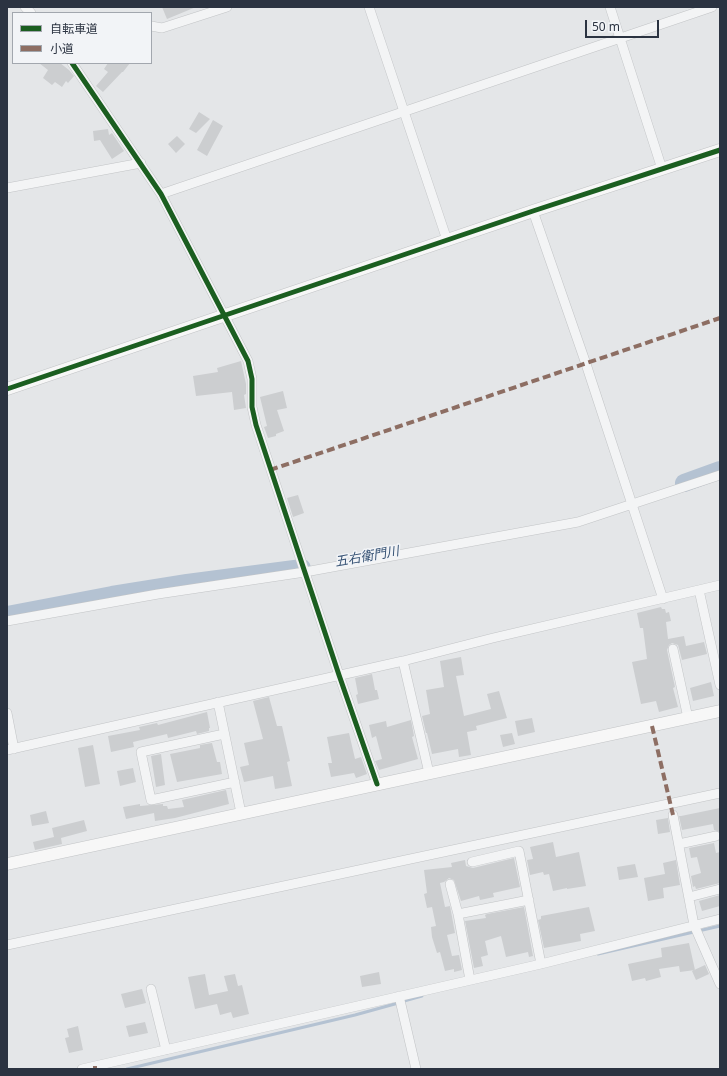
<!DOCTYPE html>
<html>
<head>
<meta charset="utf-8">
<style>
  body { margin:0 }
  #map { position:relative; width:727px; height:1076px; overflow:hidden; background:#e4e6e8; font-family:"Noto Sans","Noto Sans JP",sans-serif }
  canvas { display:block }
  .frame { position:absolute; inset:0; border:8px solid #2b3341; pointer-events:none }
  .legend { position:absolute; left:12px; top:12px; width:140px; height:52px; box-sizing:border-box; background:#f2f4f7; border:1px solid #a2a7ae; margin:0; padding:5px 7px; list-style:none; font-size:12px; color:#2b3341 }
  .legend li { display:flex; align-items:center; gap:8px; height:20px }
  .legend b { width:20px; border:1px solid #a2a7ae }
  .scale { position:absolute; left:585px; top:20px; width:74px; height:18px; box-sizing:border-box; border:2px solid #2b3341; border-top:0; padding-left:5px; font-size:12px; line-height:14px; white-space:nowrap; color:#2b3341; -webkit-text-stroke:3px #f2f4f7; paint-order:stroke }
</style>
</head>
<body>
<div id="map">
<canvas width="727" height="1076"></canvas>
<div class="frame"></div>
<ul class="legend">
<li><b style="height:5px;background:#1b5e20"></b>自転車道</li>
<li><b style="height:5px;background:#8d6e63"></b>小道</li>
</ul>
<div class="scale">50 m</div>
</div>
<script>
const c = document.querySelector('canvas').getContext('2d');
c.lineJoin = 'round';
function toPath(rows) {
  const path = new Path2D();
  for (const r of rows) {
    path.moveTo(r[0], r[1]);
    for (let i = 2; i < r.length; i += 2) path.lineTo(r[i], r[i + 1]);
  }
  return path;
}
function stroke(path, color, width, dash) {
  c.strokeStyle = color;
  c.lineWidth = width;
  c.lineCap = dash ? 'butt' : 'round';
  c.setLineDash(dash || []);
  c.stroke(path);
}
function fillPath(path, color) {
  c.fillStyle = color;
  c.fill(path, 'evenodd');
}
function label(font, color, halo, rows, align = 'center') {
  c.font = font + ' "Noto Sans","Noto Sans JP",sans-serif';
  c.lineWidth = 3;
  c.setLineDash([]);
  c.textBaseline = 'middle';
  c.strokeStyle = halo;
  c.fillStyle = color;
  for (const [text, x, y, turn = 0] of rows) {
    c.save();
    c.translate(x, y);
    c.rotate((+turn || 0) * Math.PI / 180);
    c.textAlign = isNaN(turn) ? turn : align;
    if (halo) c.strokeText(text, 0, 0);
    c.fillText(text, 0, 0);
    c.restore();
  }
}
stroke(toPath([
  [598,954,720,926],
  [127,1069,355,1015,402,1002,404,1001,422,996]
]), '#b4c2d2', 3);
stroke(toPath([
  [684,483,720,470],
  [7,615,112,595,187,583,302,568]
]), '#b4c2d2', 18);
fillPath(toPath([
  [162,7,196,7,167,19],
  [39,63,60,63,69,70,74,76,68,83,66,81,62,87,55,82,52,85,43,78,48,70],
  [108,63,130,63,123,72,122,72,103,92,96,86,108,72,104,69],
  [199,112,210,119,196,133,189,129],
  [213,120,223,126,207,156,197,150],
  [108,129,109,135,112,133,124,151,112,159,100,140,94,141,93,131],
  [177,136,185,144,176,153,168,144],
  [241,361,246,384,246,394,244,395,246,408,234,410,232,392,196,396,193,376,218,372,217,368],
  [283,391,287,408,277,410,284,431,276,434,276,436,268,438,264,427,267,426,260,397],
  [298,495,304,513,293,517,287,498],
  [661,607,662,609,665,609,666,613,669,612,671,621,666,622,668,639,684,636,686,646,704,642,707,654,682,660,678,645,672,643,669,645,667,650,675,687,673,688,678,707,659,712,656,701,641,704,632,662,647,659,643,628,640,628,637,613],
  [461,657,464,675,456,676,464,716,491,709,487,694,499,691,507,718,476,726,477,730,467,732,471,755,459,757,458,749,432,754,427,733,426,733,422,716,430,714,426,690,444,687,440,661],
  [372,674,375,690,377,690,379,699,358,704,356,695,358,694,355,678],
  [711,682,714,696,693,701,690,688],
  [269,697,277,726,282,726,290,761,287,762,292,786,275,789,273,776,244,782,240,767,249,765,244,743,263,739,253,701],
  [207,712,210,728,209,728,209,731,197,734,196,731,168,738,167,734,133,742,134,747,111,752,108,736,140,730,139,727,157,723,158,725],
  [532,718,535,732,518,736,515,721],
  [411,720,414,736,412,737,418,759,379,770,375,761,382,759,376,736,372,738,369,725,386,721,387,727],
  [349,733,355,759,361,757,367,774,356,778,354,773,331,777,328,763,332,763,327,737],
  [512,733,515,744,503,747,500,735],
  [212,743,217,762,220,762,222,774,177,782,170,754,200,748,200,745],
  [93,745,100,784,85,787,78,748],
  [161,754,165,785,156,787,151,756],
  [133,768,136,782,120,786,117,771],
  [226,790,229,804,175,818,155,821,154,813,126,819,123,807,140,804,140,806,163,804,163,806,167,806,168,809,184,807,182,800],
  [720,808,720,832,714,830,713,824,682,830,679,816,681,816],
  [46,811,49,823,32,826,30,815],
  [668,818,670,832,658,834,656,820],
  [84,820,87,831,61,838,62,844,35,850,33,842,54,837,52,828],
  [553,842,556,857,579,852,586,886,567,889,567,888,553,891,549,874,544,875,543,872,530,875,527,860,533,859,530,847],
  [714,843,716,853,720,852,720,883,696,889,695,886,693,887,691,876,701,873,697,857,691,858,689,848],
  [514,858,520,887,493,893,494,897,480,900,479,896,461,901,454,880,449,878,444,882,440,883,445,907,450,906,455,933,447,935,452,956,459,955,462,970,454,972,454,969,445,971,440,952,437,953,432,937,431,927,436,926,432,907,427,908,424,894,427,893,424,870,452,867,451,863,465,860,466,866,473,868],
  [676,860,680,885,663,888,664,898,648,901,644,878,665,874,663,863],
  [635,864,638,877,619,880,617,867],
  [720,895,720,906,702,911,699,901],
  [524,907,533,956,529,957,528,952,506,957,501,936,485,941,488,955,481,957,483,966,474,968,465,921,486,918,485,915,487,914],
  [589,907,595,931,580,934,581,941,544,948,538,920,541,919,541,916],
  [689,943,695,970,680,972,679,966,659,969,661,977,646,981,645,978,632,981,628,964,662,957,661,948],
  [705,965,709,974,696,980,692,971],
  [379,972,381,984,362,987,360,976],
  [205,974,209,995,228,991,224,976,235,974,238,986,242,985,249,1014,233,1018,231,1012,220,1015,217,1004,195,1009,188,977],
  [142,989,146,1003,125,1008,121,994],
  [145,1022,148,1033,129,1037,126,1026],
  [78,1026,83,1050,69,1053,65,1038,69,1037,67,1029]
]), '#ccced0');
const street = toPath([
  [25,7,31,13],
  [369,7,447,240],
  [610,7,662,169],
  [151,26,162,28,227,7],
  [72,63,161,194,248,361,252,379,252,407,256,425,339,675,377,784],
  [7,188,141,163],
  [161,194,712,7],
  [533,211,586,364,663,599],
  [699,590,720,685],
  [7,621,158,594,305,572,578,522,720,475],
  [673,649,688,718],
  [403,661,429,773],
  [218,702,241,813],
  [7,713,14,749],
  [224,734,141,752,151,800,235,782],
  [7,750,403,661,493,638,720,585],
  [673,815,694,925,720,984],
  [679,844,716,836],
  [472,862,519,851,541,964],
  [450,884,458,914,470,980],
  [689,897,720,889],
  [458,914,529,900],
  [7,945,720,793],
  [151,989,166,1050],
  [399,996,416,1069],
  [82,1069,541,964,720,919]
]);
const secondary = toPath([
  [7,389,533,211,720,150],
  [7,864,720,711]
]);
stroke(street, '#c2c4c6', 10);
stroke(secondary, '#c2c4c6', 13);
stroke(street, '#f3f4f5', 9);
stroke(secondary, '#f7f7f7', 12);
stroke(toPath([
  [270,470,720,318],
  [652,726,673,815],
  [95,1066,95,1069]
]), '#8d6e63', 4, [8, 4]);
stroke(toPath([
  [72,63,161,194,248,361,252,379,252,407,256,425,339,675,377,784],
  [7,389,533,211,720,150]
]), '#1b5e20', 5);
label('italic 13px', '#365274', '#f2f4f7', [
  ["五右衛門川",367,557,-10]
]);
</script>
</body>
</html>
